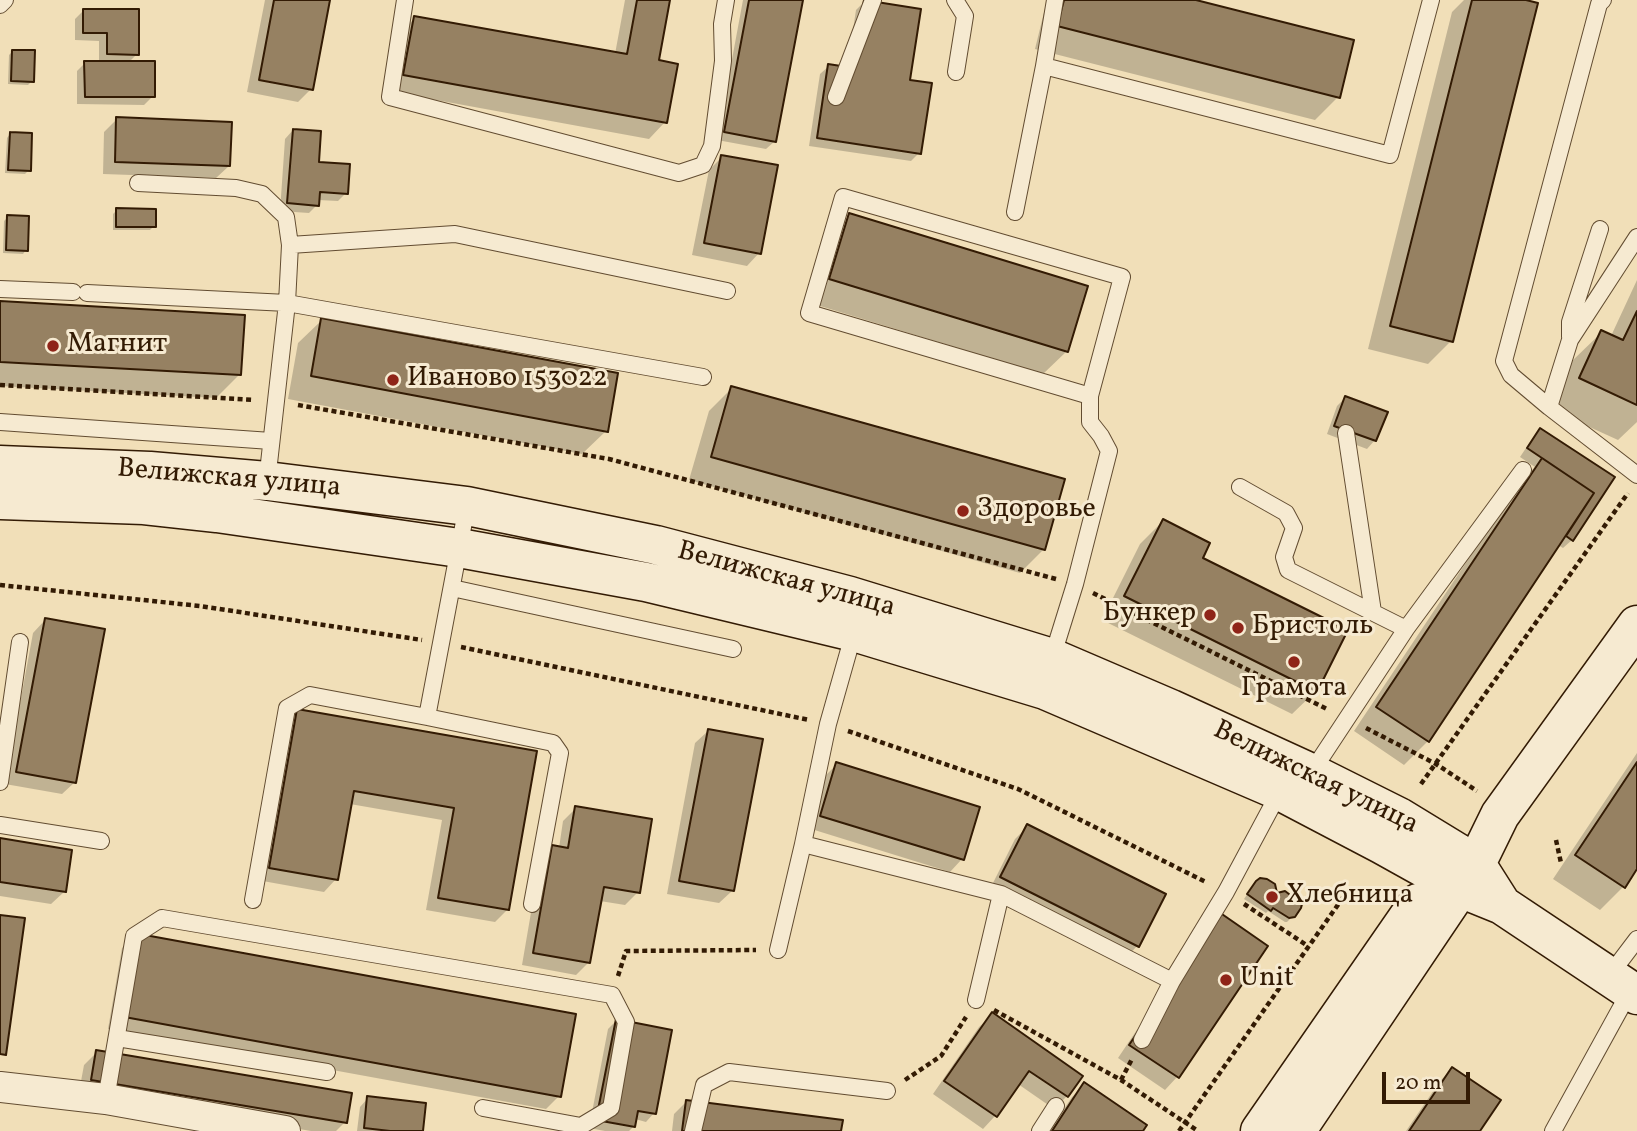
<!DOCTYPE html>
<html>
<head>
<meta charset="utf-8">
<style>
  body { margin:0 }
  #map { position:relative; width:1637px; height:1131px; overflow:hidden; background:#f1dfb8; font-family:Vollkorn,serif }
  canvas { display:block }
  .scale { position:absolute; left:1382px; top:1072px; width:88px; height:32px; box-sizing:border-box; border:4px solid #331b04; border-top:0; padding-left:9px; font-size:21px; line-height:24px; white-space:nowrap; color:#331b04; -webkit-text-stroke:5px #f6ead1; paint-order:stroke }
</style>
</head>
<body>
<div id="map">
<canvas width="1637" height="1131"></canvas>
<div class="scale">20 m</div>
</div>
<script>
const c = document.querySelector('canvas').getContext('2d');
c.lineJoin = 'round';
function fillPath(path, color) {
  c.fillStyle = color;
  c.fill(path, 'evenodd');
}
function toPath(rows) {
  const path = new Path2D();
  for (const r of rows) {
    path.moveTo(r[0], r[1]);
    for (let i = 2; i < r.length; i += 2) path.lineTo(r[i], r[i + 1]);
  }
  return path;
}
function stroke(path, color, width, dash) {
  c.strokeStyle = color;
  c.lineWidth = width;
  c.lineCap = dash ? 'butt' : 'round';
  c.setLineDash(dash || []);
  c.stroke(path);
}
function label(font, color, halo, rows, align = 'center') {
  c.font = font + ' Vollkorn,serif';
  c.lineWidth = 6;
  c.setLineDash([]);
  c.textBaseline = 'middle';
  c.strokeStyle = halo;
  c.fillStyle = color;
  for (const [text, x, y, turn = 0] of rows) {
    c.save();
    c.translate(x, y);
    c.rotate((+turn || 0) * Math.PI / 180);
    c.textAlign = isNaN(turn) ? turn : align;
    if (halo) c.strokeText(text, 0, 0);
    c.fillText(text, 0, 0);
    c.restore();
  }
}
fillPath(toPath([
  [265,0,329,0,311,89,298,102,247,92],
  [625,0,668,0,657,62,665,122,649,139,387,91,398,35,415,18,615,54],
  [743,0,801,0,775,141,766,149,717,140],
  [1047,0,1189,0,1338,97,1315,120,1035,49],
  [1464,0,1519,0,1451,341,1428,364,1368,349,1452,12],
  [864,2,908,81,919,153,911,161,809,146,820,74,829,66,847,69,856,10],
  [84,10,137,54,128,63,153,96,144,105,77,104,77,71,85,63,99,63,99,41,75,40,75,19],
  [13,51,32,81,28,85,8,84,9,55],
  [117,119,229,166,216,178,103,174,104,132],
  [293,130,317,164,346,193,338,201,318,200,317,205,309,213,280,211,285,139],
  [10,134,29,170,25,174,5,173,7,138],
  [722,157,759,253,747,266,692,255,709,170],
  [117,210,154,226,150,230,113,230,113,214],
  [850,215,1067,351,1043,374,807,302,826,239],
  [8,217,26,250,23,254,3,253,4,221],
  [1637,280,1637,422,1618,440,1550,409,1571,362,1602,332,1611,336],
  [0,303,240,374,216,398,0,386],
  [322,320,606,431,582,454,288,399,298,343],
  [732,388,1044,549,1020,573,689,480,709,411],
  [1345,398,1375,440,1367,449,1327,434,1337,406],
  [1541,430,1613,478,1572,540,1563,548,1558,545,1428,741,1404,765,1354,731,1519,483,1535,467,1520,457,1532,439],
  [1163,521,1200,559,1316,691,1292,714,1102,620,1140,544],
  [45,620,75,782,62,794,5,784,33,633],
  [297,711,535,753,508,909,495,922,426,910,442,820,350,804,336,879,324,892,257,880,285,724],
  [708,731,732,891,719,903,667,894,695,743],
  [1637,753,1637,866,1623,887,1600,910,1553,879],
  [837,764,962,859,950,872,808,828,824,777],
  [576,808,638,892,625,905,600,901,589,962,576,975,522,965,540,860,553,847,559,848,563,821],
  [1028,826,1164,894,1137,946,1125,959,989,891,1015,839],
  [0,840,64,892,51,904,0,896],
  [1252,887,1276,895,1291,918,1287,922,1285,922,1268,911,1266,913,1244,899],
  [1206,927,1266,946,1177,1077,1165,1090,1118,1058],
  [135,935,559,1096,546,1109,108,1029,122,948],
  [992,1015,1067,1096,1054,1109,1018,1084,995,1116,983,1129,933,1094,979,1027],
  [616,1021,654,1113,646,1122,635,1119,634,1126,629,1131,605,1131,589,1128,608,1029],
  [97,1052,345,1122,336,1131,311,1131,79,1092,84,1065],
  [1452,1069,1478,1131,1406,1131,1440,1081],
  [1085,1085,1141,1131,1049,1131,1072,1097],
  [368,1098,421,1131,357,1131,360,1107],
  [687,1101,839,1131,672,1131,674,1114]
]), '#0003');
const building = toPath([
  [274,0,330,0,313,90,259,80,274,0],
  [637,0,670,0,659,60,678,64,667,123,403,75,414,16,627,54,637,0],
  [749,0,803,0,776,142,724,132,749,0],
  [864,0,921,9,910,80,932,83,921,154,817,138,828,64,854,68,864,0],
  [1064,0,1196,0,1354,40,1340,98,1057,26,1064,0],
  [1472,0,1526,0,1538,3,1453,342,1390,326,1472,0],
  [83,9,139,9,139,55,107,54,107,33,83,33,83,9],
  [12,50,35,50,34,82,11,81,12,50],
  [84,61,155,61,155,97,85,97,84,61],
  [116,117,232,122,230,166,115,162,116,117],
  [293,129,321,131,319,162,350,164,348,194,320,192,319,206,287,203,293,129],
  [10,132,32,133,31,171,8,170,10,132],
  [721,155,778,165,761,254,704,243,721,155],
  [116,208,156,209,156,227,116,227,116,208],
  [849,213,1088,286,1068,352,829,279,849,213],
  [7,215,29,216,28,251,6,250,7,215],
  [0,301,245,315,241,375,0,362,0,301],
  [1637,311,1637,405,1579,378,1601,330,1623,340,1637,311],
  [321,318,618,373,608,432,311,376,321,318],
  [731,386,1065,479,1045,550,711,457,731,386],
  [1345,396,1388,412,1376,441,1334,426,1345,396],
  [1540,428,1615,477,1573,541,1566,536,1594,493,1527,448,1540,428],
  [1542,458,1594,493,1429,742,1376,707,1542,458],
  [1163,519,1210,543,1203,558,1348,630,1317,692,1124,596,1163,519],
  [45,618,105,629,76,783,16,772,45,618],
  [297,709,537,751,509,910,438,898,454,808,354,791,338,880,269,868,297,709],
  [708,729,763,739,734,891,679,881,708,729],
  [836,762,980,807,964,860,820,816,836,762],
  [1637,762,1637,869,1625,888,1575,855,1637,762],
  [575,806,652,819,640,893,604,887,590,963,533,953,552,845,568,848,575,806],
  [1027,824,1166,894,1139,947,1000,877,1027,824],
  [0,838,72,850,66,892,0,882,0,838],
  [1260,878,1267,879,1275,884,1277,893,1285,891,1302,904,1301,908,1295,917,1289,918,1273,908,1271,911,1247,894,1256,881,1260,878],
  [1219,912,1268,946,1179,1078,1129,1045,1219,912],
  [0,915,25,918,6,1055,0,1054,0,915],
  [134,933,576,1014,561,1097,119,1016,134,933],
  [992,1012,1083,1076,1068,1097,1029,1071,997,1117,944,1081,992,1012],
  [616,1019,672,1030,656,1114,638,1111,635,1127,596,1120,616,1019],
  [96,1050,352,1093,347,1123,91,1080,96,1050],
  [1452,1067,1501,1100,1480,1131,1409,1131,1452,1067],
  [1084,1082,1147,1125,1143,1131,1052,1131,1084,1082],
  [367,1096,426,1103,423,1131,390,1131,364,1128,367,1096],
  [686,1100,843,1120,841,1131,682,1131,686,1100]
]);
fillPath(building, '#968162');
stroke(building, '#331b04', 2);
const lane = toPath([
  [405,0,390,97,679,173,703,165,712,146,723,61,722,24,726,0],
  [955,0,965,16,956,72],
  [1055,0,1044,66,1390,155,1431,0],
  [0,5,5,0],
  [836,97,873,0],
  [138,183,236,188,262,194,286,217,290,245,287,303,267,481],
  [1015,212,1044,66],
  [1637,237,1570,340,1549,407,1637,475],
  [290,245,455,234,727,291],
  [0,289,73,292],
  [87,293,287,303,703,377],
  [1570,337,1570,322,1600,229],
  [1549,407,1511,375,1504,361,1599,4,1603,0],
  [0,422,271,441],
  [1346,433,1373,612],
  [1240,487,1286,513,1294,528,1284,557,1288,570,1406,629],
  [452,588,733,649],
  [854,632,828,724,803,844,1001,894,1172,981],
  [1052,658,1075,584,1109,451,1101,436,1090,422,1090,396,1122,277,843,197,809,313,1090,396],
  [427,717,467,506],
  [1311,773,1406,629,1523,470],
  [0,782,20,642],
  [0,825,101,841],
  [253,900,287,708,310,695,427,717,553,743,560,753,532,904],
  [778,950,803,844],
  [1609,976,1637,939],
  [976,1000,1001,894],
  [117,1038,327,1072],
  [1142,1040,1172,981,1226,892,1280,791],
  [106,1099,134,936,162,918,612,995,626,1022,611,1108,581,1126,483,1108],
  [693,1131,704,1085,729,1072,887,1091],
  [1040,1131,1056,1106],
  [1553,1131,1630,991]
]);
const street = toPath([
  [0,1087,106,1099,285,1131]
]);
const secondary = toPath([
  [0,465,150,471,267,481,467,506,656,545,850,596,1052,658,1171,709,1311,773,1399,817,1476,864,1502,905],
  [0,500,144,505,217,513,459,548,646,582,854,632,1045,690,1280,791,1381,844,1460,888,1502,905,1637,995],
  [1260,1131,1418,903],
  [1296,1131,1476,864,1500,815,1637,625]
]);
stroke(lane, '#624c31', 18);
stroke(street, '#624c31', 32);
stroke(secondary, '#331b04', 41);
stroke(toPath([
  [0,385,254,400],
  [298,405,609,459,1056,579],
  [0,585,200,606,422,640],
  [1093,593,1327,709],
  [461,647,809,720],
  [1366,728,1436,764,1477,791],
  [848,731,1018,789,1206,882],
  [1421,784,1628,493],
  [1556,840,1561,863],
  [1244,904,1308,946],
  [618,976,626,951,756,950],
  [994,1010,1121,1080,1198,1131],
  [905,1080,941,1056,966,1017],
  [1121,1080,1132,1059],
  [1179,1131,1349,889]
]), '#331b04', 4.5, [5, 3.5]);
stroke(lane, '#f6ead1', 16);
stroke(street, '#f6ead1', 30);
stroke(secondary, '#f6ead1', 38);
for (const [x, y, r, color] of [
  [53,346,7,"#8f2418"],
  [393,380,7,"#8f2418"],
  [963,511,7,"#8f2418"],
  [1210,615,7,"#8f2418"],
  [1238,628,7,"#8f2418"],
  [1294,662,7,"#8f2418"],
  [1272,897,7,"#8f2418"],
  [1226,980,7,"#8f2418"]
]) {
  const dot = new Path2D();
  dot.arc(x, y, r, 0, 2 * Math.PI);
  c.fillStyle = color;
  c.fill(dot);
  stroke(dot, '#f6ead1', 2.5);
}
label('28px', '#331b04', '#f6ead1', [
  ["Магнит",67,346],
  ["Иваново 153022",407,380],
  ["Здоровье",977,511],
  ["Бункер",1196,615,"right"],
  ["Бристоль",1252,628],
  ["Грамота",1294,690,"center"],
  ["Хлебница",1286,897],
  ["Unit",1240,980]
], 'left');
label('28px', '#331b04', '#f6ead1', [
  ["Велижская улица",229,480,5],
  ["Велижская улица",786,581,15],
  ["Велижская улица",1315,779,26]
]);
</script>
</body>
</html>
